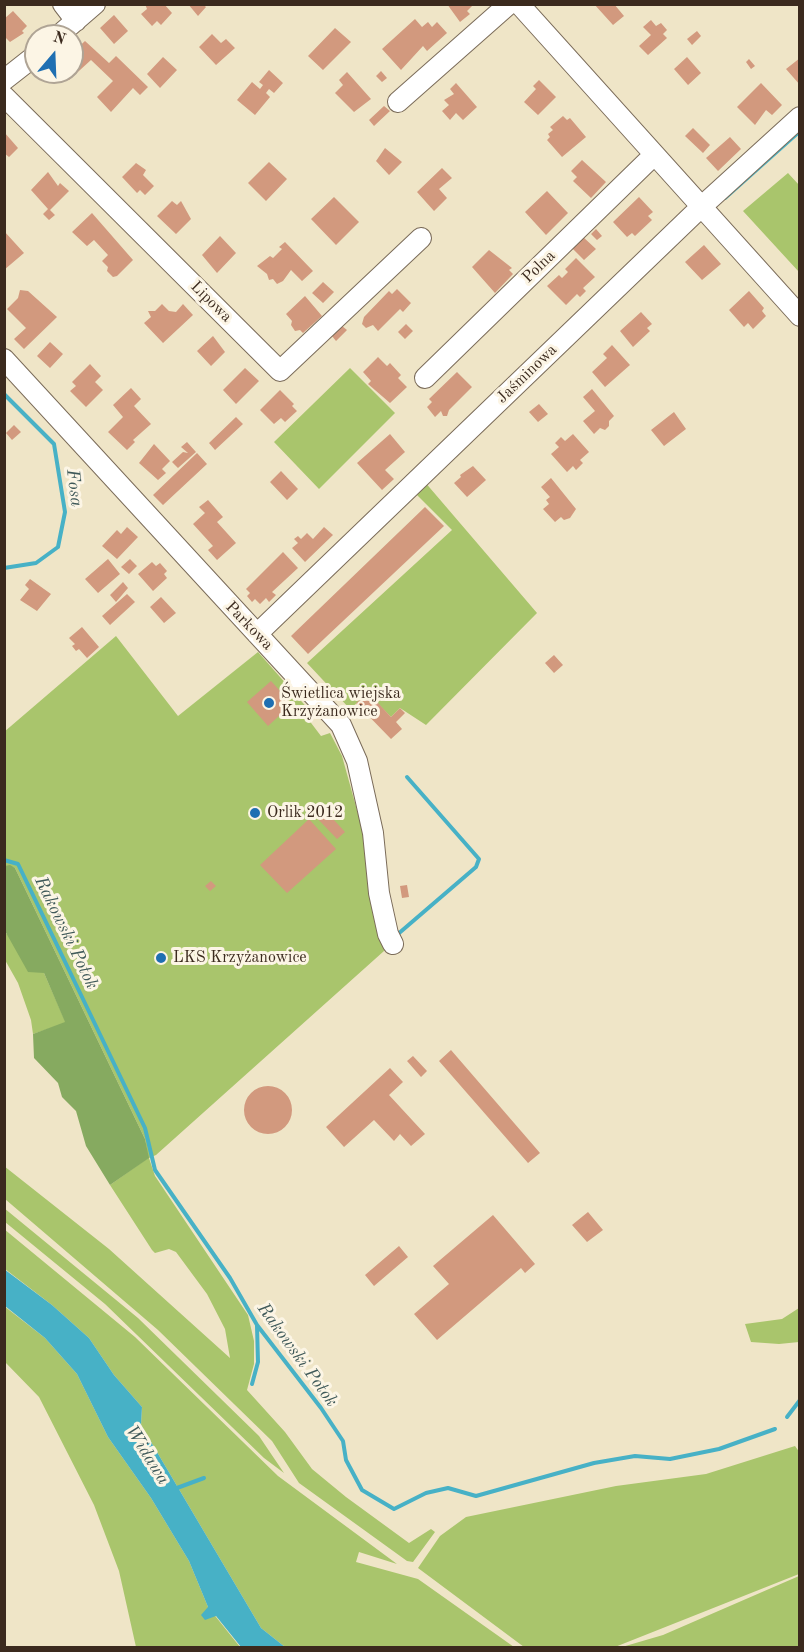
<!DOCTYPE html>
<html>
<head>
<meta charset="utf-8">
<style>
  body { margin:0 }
  #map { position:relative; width:804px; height:1652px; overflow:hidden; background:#efe5c7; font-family:"Old Standard TT",serif }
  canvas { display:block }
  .frame { position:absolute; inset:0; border:6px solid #3b2a1e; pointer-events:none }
  .north { position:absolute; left:24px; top:24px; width:60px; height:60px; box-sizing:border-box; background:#fcf5e5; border:2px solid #afa495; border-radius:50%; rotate:19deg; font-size:16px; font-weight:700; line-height:24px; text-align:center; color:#3b2a1e }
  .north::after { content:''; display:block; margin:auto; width:21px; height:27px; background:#1f6fb2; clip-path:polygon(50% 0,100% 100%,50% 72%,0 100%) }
</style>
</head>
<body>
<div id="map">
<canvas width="804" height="1652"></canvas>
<div class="frame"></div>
<div class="north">N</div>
</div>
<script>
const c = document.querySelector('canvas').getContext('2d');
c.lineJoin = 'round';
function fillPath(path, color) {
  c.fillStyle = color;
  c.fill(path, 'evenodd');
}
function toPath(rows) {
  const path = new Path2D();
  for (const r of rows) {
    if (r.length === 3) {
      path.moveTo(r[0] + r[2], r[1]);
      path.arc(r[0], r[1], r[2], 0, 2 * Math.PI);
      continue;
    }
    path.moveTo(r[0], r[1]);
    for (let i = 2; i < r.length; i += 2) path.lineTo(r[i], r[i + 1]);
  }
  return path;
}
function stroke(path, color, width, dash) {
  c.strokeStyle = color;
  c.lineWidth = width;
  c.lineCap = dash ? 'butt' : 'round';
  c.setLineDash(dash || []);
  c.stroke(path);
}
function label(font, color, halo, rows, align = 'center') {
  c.font = font + ' "Old Standard TT",serif';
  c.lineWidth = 6;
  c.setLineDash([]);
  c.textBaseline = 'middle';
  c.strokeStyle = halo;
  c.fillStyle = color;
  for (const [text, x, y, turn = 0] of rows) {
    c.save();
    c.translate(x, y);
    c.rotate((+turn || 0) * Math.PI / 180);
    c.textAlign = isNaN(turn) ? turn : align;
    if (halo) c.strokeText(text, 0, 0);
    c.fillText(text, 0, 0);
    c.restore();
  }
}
fillPath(toPath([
  [788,173,799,185,799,272,743,211],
  [350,368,395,413,319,489,274,442],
  [424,481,537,613,426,725,400,708,391,717,368,693,350,709,307,663,452,530,413,491],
  [116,636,178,716,258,652,310,711,305,715,321,736,330,733,342,756,370,857,384,951,156,1155,149,1158,155,1176,248,1315,254,1341,254,1364,247,1390,285,1432,312,1469,346,1497,409,1543,431,1529,435,1532,413,1562,407,1561,299,1483,272,1441,158,1330,5,1199,4,1166,109,1249,230,1358,225,1329,207,1294,176,1252,169,1249,155,1253,152,1250,110,1185,148,1158,145,1139,15,868,5,866,4,732],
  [4,931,44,973,66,1023,33,1034,31,1020,18,983,5,960],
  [4,1208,138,1318,259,1436,284,1473,264,1458,105,1304,5,1222],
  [4,1229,135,1337,278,1476,397,1564,359,1552,356,1562,418,1579,514,1647,285,1647,261,1628,141,1425,142,1407,114,1375,89,1338,52,1305,5,1269],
  [4,1306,45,1338,77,1374,108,1437,151,1498,189,1561,208,1607,240,1647,136,1647,119,1571,94,1505,39,1397,5,1362],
  [799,1308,799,1342,779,1344,751,1342,745,1324,782,1319],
  [795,1446,800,1453,799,1574,615,1647,524,1647,418,1568,440,1536,466,1517,616,1486,706,1474],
  [799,1576,799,1647,622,1647,663,1635]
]), '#a9c56c');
fillPath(toPath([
  [10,865,15,868,145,1139,149,1158,110,1185,86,1146,76,1111,62,1097,58,1083,34,1058,33,1034,65,1022,44,973,28,972,5,931,5,866]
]), '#86aa60');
fillPath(toPath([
  [4,1269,52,1305,89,1338,114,1375,142,1407,141,1425,261,1628,285,1647,241,1647,216,1616,205,1620,201,1615,208,1607,189,1561,151,1498,108,1437,77,1374,45,1338,5,1306]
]), '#47b1c6');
stroke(toPath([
  [725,198,800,131],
  [4,394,54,444,65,512,58,547,36,563,4,568],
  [4,860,18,864,145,1128,155,1170,230,1278,257,1325,321,1408,343,1441,346,1460,362,1490,394,1509,426,1493,448,1488,476,1496,594,1463,635,1456,670,1459,719,1449,775,1429],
  [398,934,476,867,479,859,407,777],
  [252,1384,258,1362,257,1326],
  [787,1417,800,1400],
  [177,1488,204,1478]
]), '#47b1c6', 4);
fillPath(toPath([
  [145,4,164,4,172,13,161,25,157,21,152,26,141,14,147,9],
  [188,4,203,4,206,7,198,16],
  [447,4,474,4,467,11,470,14,460,22],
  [594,4,614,4,624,16,613,25],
  [13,11,27,26,22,31,24,33,10,42,4,36,4,19],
  [114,15,128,31,114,44,100,28],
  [415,19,422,27,428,22,432,27,437,22,447,33,427,51,423,46,401,70,382,49],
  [651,20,656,26,661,23,667,30,663,34,667,38,648,55,639,46,651,35,643,27],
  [335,28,351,42,323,70,308,56],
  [697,31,701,36,692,45,687,39],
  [212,34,221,43,226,39,235,48,216,65,199,47],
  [85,41,109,63,116,56,148,87,140,95,133,88,111,112,97,97,113,81,91,60,69,80,61,72,72,72,72,53],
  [163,57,177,70,160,88,147,74],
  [687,57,701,73,688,85,674,69],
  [800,58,800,85,786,69],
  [749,59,755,66,751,69,746,62],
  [269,70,283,83,274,93,269,89,266,93,270,97,255,115,237,100,252,82,260,89,263,85,259,82],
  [381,71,387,78,382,82,376,76],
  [347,72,371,99,354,112,335,93,343,85,339,80],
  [539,80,556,97,538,115,524,102,536,89,533,86],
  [456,83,477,107,463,120,456,113,450,120,442,111,449,105,444,100,454,94,450,89],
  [761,83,782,105,772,115,766,110,755,125,737,107],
  [384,106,390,111,374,126,369,120],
  [563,116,567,120,570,118,586,137,562,157,547,140,550,137,548,134,553,130,550,127],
  [693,128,710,145,703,153,685,136],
  [4,132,18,148,9,157,4,153],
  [730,137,741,149,718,171,706,158],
  [385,148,402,162,389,175,376,161],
  [582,160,606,182,591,198,573,181,577,177,571,171],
  [269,162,287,179,266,201,248,183],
  [136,163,146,170,143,175,154,186,145,195,140,190,137,193,122,177],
  [442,168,452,178,439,189,447,198,434,211,417,192],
  [48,172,58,186,60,183,69,191,50,210,55,215,49,220,43,214,48,209,31,190],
  [547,191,568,213,546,235,525,212],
  [334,197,359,222,336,245,311,219],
  [639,197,653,212,648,216,652,220,635,236,632,233,627,237,613,222],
  [172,201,177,205,181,201,191,219,176,234,157,216],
  [92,213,133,260,117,276,113,277,107,271,108,267,102,261,108,255,94,240,87,246,72,232],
  [596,229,602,236,597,240,591,234],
  [4,231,24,253,4,270],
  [220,236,236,253,217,273,202,255],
  [582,236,596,249,584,260,571,247],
  [285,242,313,271,302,281,291,270,283,281,277,284,273,279,269,280,267,274,257,266,270,256,273,258,282,249,279,247],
  [704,245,721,264,702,280,685,262],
  [489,250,512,268,509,270,513,274,495,293,472,267],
  [576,258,595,277,583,288,586,291,580,297,577,294,566,305,547,286,559,275,562,278,568,272,565,269],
  [323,282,334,292,323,303,312,293],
  [397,289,411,303,403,312,400,309,378,331,373,325,366,328,362,324,364,317,389,291,392,294],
  [20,290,28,291,57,317,24,349,14,339,26,328,7,309,18,298],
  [749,291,764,308,762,311,766,316,753,329,748,323,744,327,729,310],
  [305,296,322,316,303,333,300,330,295,331,291,325,292,321,286,314],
  [162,304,169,311,176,312,183,304,193,315,163,343,144,323,151,317,148,311,155,311],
  [641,312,652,324,647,328,650,331,633,347,620,331],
  [406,324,413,331,405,339,398,332],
  [342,326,347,330,336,341,332,336],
  [213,336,225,352,211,366,197,351],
  [50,342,63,354,50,368,37,356],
  [612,345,630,365,605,387,592,372,607,358,603,354],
  [378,357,387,366,390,363,401,375,398,378,407,387,390,403,368,384,371,381,363,372],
  [90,364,101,376,95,382,103,390,86,407,70,391,76,386,72,382],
  [245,368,259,381,236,404,223,390],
  [457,372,472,387,449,410,447,416,443,416,441,411,435,417,427,407,432,402,429,399],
  [131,388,141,399,134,406,151,424,133,440,135,442,127,450,108,432,123,417,113,405],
  [592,389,614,416,609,421,609,426,605,430,600,428,594,434,583,421,595,411,583,397],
  [280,390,294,404,292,406,297,411,285,422,281,418,274,424,260,410],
  [539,404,548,414,538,422,529,412],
  [674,412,686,429,664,446,651,430],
  [236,417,243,424,215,450,209,443],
  [14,425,21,432,12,440,6,433],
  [390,434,405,452,385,470,394,479,382,490,357,463],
  [573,434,589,452,580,460,583,463,576,470,573,466,567,472,551,454,559,447,555,443,561,437,565,441],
  [187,442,196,452,178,468,172,462,183,452,188,453,181,447],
  [154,444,170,461,162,469,166,473,158,480,139,463],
  [197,453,207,464,163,505,153,495],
  [473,466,486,480,467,497,454,483,461,477,460,475],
  [281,471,298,489,287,500,270,482],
  [551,478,576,509,570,518,564,520,561,517,555,522,543,509,549,504,546,500,550,497,541,487],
  [208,500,223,517,217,522,236,543,217,560,208,550,213,546,193,524,205,513,199,507],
  [425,507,444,526,308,654,291,636],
  [127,527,138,537,117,559,102,546,117,530,121,534],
  [324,527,333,535,305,562,292,548,298,543,294,539,298,536,301,539,307,533,313,539],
  [283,552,298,568,272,592,276,595,269,602,266,598,260,604,255,599,252,602,247,596,250,593,246,589],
  [108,559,120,574,98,593,85,579],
  [130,559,137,566,129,574,121,567],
  [152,562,156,566,160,563,167,571,164,574,167,578,153,591,138,574],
  [30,579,51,594,37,611,20,600,29,589,25,585],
  [123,582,128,588,116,602,110,595],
  [127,594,135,602,110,625,102,616],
  [161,597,176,613,164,623,150,607],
  [82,627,99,647,87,658,79,649,76,651,72,646,75,644,69,638],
  [554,655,563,665,554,673,545,663],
  [271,681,292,704,268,726,247,702],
  [368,692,391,717,400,708,405,713,396,722,402,729,391,739,356,703],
  [323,808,345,832,337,839,315,816],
  [309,819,336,849,287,893,260,865],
  [211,881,216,886,210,891,205,886],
  [407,885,409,897,402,898,400,886],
  [451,1050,540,1153,528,1163,439,1061],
  [413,1056,427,1071,421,1077,407,1061],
  [390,1068,403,1082,389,1095,425,1134,411,1146,400,1134,394,1141,374,1120,344,1147,326,1127],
  [268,1110,24],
  [588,1212,603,1230,587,1242,572,1225],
  [493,1215,535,1264,525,1273,521,1268,437,1340,414,1314,449,1284,433,1266],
  [399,1246,408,1257,374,1286,365,1275]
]), '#d2997e');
const minor = toPath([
  [63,4,76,21],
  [519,4,800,316],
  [58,36,95,4],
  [4,80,36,55],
  [4,96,280,371,421,238],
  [398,102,509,4],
  [4,359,341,725,357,761,373,833,379,893,388,934,393,944],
  [425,378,654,155],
  [257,634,700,208,800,117]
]);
stroke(minor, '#7a6b59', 22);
stroke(minor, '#fff', 20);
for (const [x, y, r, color] of [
  [269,703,6,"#1f6fb2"],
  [255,813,6,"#1f6fb2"],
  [161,958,6,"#1f6fb2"]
]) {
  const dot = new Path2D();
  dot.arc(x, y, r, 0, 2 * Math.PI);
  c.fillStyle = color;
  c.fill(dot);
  stroke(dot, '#fcf5e5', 2);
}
label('16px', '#3b2a1e', '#fcf5e5', [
  ["Polna",539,267,-44],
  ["Lipowa",211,302,45],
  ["Jaśminowa",527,374,-44],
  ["Parkowa",249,626,46]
]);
label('16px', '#3b2a1e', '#fcf5e5', [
  ["Świetlica wiejska",281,694],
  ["Krzyżanowice",281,712],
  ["Orlik 2012",267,813],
  ["LKS Krzyżanowice",173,958]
], 'left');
label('italic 18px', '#3f5959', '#fcf5e5', [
  ["Fosa",74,488,83],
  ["Rakowski Potok",66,933,64],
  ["Rakowski Potok",297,1355,54],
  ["Widawa",147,1455,58]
]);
</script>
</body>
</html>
